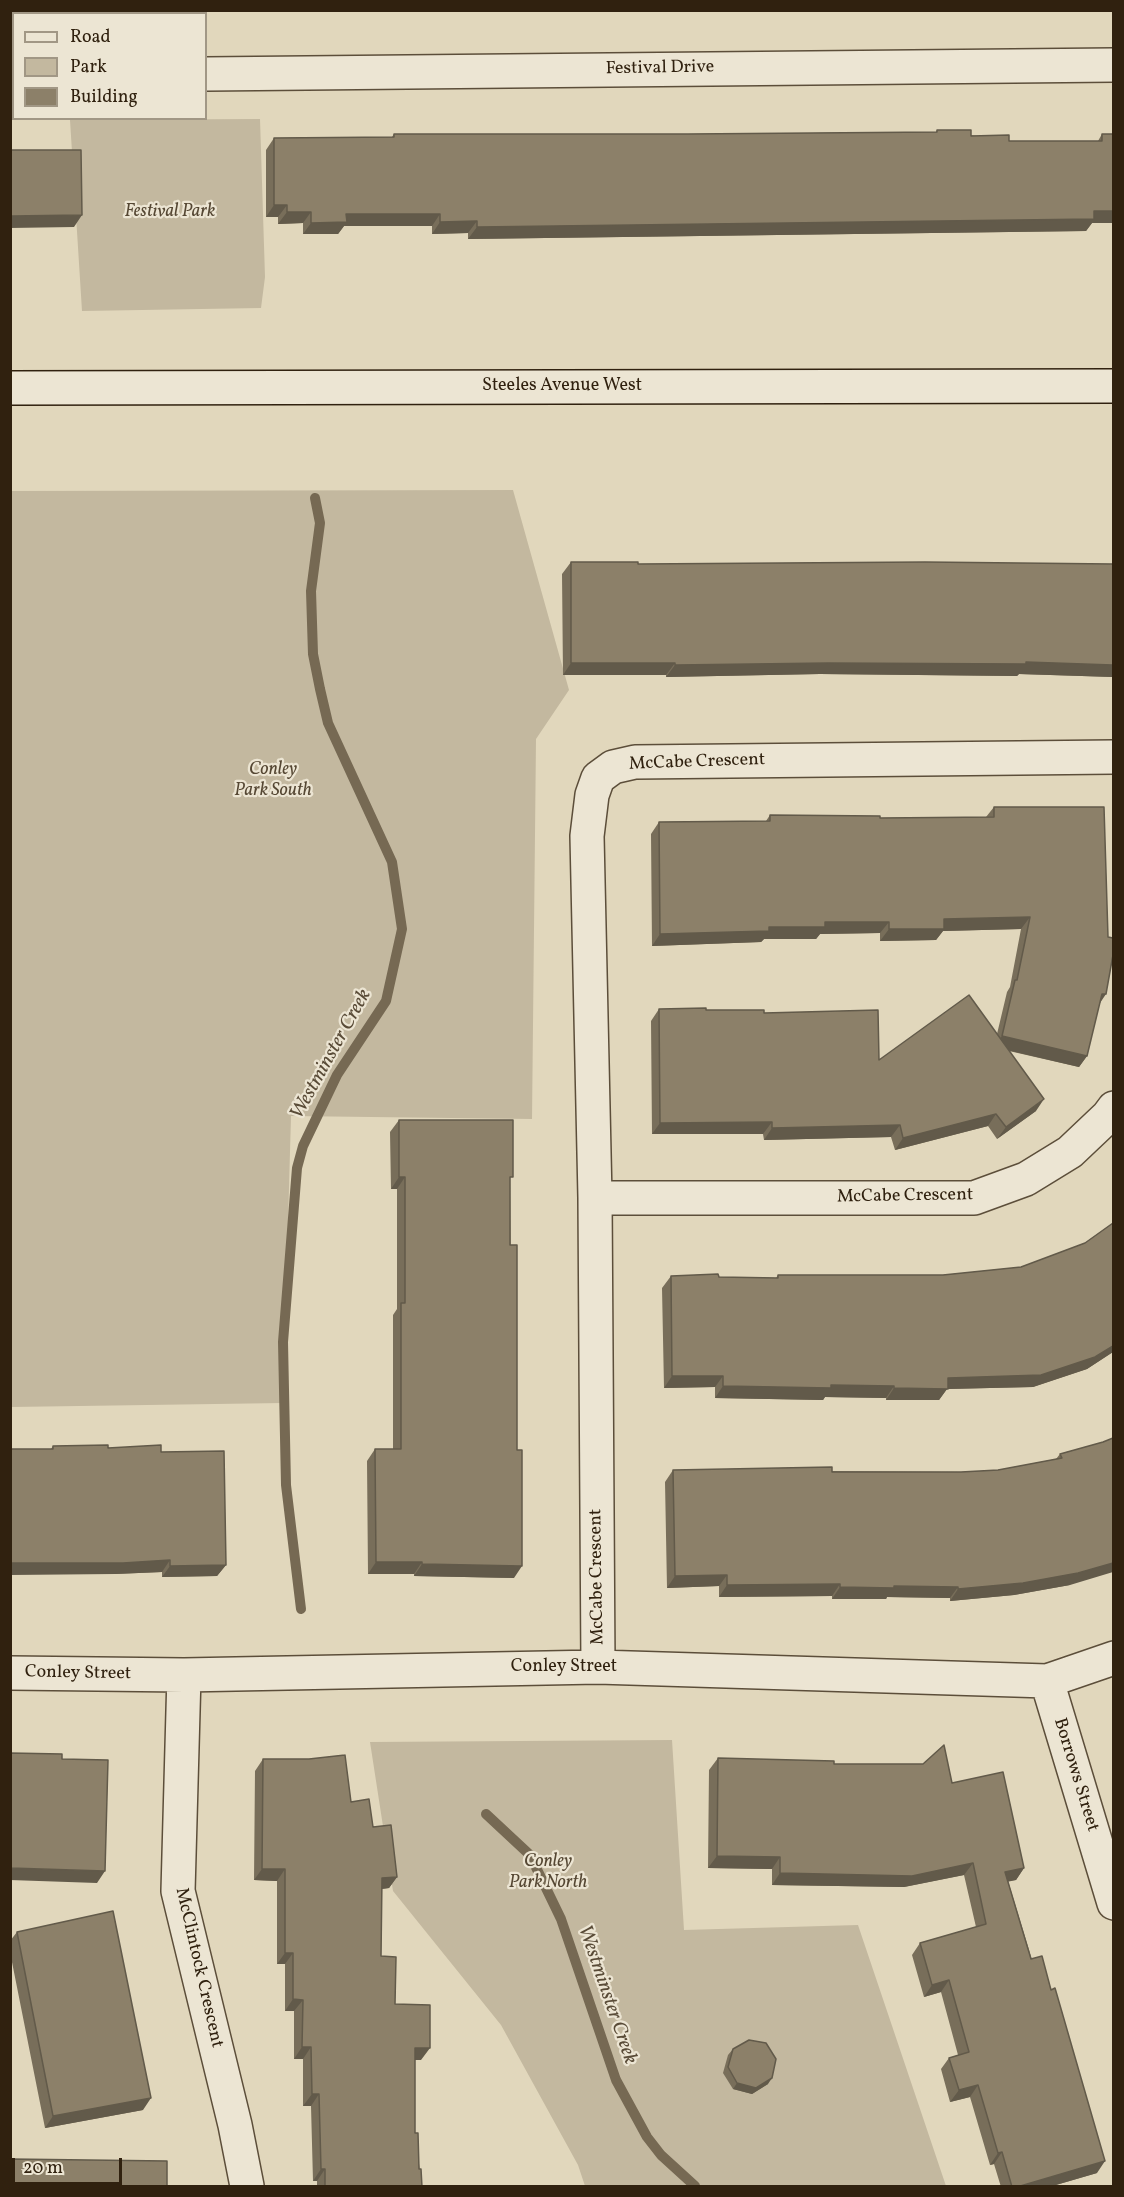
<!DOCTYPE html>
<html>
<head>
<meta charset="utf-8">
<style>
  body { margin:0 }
  #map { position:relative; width:1124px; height:2197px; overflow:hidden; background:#e1d7bc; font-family:Vollkorn,serif }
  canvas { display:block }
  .frame { position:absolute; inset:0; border:12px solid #30210f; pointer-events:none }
  .legend { position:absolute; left:12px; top:12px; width:195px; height:108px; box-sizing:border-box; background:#ece5d3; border:2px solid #a19785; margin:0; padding:8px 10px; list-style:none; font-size:18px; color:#30210f }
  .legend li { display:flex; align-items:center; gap:12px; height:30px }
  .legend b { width:30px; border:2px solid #a19785 }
  .scale { position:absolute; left:12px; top:2158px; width:110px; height:27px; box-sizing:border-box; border:3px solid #30210f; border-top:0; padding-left:8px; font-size:18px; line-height:21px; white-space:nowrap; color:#30210f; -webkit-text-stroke:4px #ece5d3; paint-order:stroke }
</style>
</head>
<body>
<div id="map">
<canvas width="1124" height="2197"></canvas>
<div class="frame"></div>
<ul class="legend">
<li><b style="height:8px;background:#ece5d3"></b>Road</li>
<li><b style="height:16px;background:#c3b89f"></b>Park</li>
<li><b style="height:16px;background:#8c8069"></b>Building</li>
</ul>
<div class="scale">20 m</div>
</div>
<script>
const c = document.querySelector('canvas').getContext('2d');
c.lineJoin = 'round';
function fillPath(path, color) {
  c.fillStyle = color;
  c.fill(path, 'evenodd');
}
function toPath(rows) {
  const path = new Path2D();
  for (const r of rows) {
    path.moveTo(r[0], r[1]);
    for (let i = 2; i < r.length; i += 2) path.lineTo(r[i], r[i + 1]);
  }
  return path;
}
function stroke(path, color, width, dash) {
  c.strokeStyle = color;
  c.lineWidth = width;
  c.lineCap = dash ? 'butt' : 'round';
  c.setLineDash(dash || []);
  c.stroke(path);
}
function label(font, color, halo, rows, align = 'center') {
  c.font = font + ' Vollkorn,serif';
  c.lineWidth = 4.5;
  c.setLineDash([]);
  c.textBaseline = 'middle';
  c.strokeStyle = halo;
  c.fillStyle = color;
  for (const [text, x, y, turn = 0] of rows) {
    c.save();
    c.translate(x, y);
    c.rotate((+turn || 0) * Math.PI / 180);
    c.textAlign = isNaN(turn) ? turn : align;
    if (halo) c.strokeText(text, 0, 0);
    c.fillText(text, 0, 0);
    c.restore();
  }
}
fillPath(toPath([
  [260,119,265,277,261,308,82,311,70,120],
  [513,490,569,690,536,739,532,1119,291,1116,283,1403,11,1407,11,491],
  [672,1740,684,1930,858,1925,946,2186,585,2186,578,2165,501,2025,393,1891,370,1742]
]), '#c3b89f');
stroke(toPath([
  [301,1609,286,1485,283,1342,297,1168,303,1146,337,1075,386,1001,402,929,392,862,328,723,320,689,313,654,311,591,320,523,315,498],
  [486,1814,530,1855,561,1919,616,2080,647,2137,661,2155,695,2186]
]), '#766953', 10);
const street = toPath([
  [206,74,1114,65],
  [10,76,14,76],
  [1114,757,635,762,613,767,598,778,592,795,587,836,595,1198,974,1198,1026,1179,1070,1152,1108,1116,1114,1108],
  [595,1198,598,1667],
  [10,1673,184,1675,598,1667,1047,1681,1114,1658],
  [184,1675,178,1891,235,2125,247,2186],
  [1047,1681,1114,1903]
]);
const secondary = toPath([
  [10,388,1114,386]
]);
stroke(street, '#5c4e3a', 36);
stroke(secondary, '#30210f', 36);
stroke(street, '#ece5d3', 33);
stroke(secondary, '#ece5d3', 33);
fillPath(toPath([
  [937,130,1009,141,1098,141,1102,134,1113,134,1092,223,1086,231,468,239,468,233,432,234,432,226,344,226,338,234,303,234,303,223,278,224,278,217,266,217,266,150,274,138,392,137,394,134,688,134,936,132],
  [571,562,638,564,1113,564,1113,677,1019,674,1017,676,820,674,666,677,666,675,563,675,562,574],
  [994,807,1099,1004,1087,1056,1079,1067,1009,1051,1036,1111,997,1139,988,1126,895,1150,891,1137,764,1140,763,1134,652,1134,651,1021,659,1009,706,1010,764,1013,879,1060,997,1034,1007,992,1010,987,1021,929,943,931,936,940,880,941,880,933,820,934,816,939,764,939,761,942,652,946,651,834,659,822,766,821,770,815,880,818,986,817],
  [399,1120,510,1182,514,1578,414,1576,414,1574,368,1574,367,1461,375,1449,393,1449,393,1315,397,1309,397,1189,391,1189,390,1132],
  [1113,1223,1113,1352,1087,1369,1033,1387,947,1389,939,1400,886,1400,886,1398,825,1397,823,1400,715,1398,715,1387,664,1388,662,1288,671,1276,776,1278,778,1275,943,1275,1021,1267,1085,1243],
  [1103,1442,1070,1585,1014,1595,950,1601,950,1598,887,1597,886,1599,832,1599,832,1596,719,1597,719,1586,667,1588,665,1482,673,1470,961,1472,998,1470,1056,1459,1060,1454],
  [53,1446,161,1452,226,1565,217,1576,162,1577,162,1572,115,1574,51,1449],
  [718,1758,834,1764,952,1783,1024,1868,1016,1880,1008,1881,1097,2173,1049,2187,1001,2187,994,2164,990,2165,970,2097,950,2102,941,2069,949,2058,958,2055,941,1992,924,1997,912,1955,920,1943,976,1927,964,1875,904,1887,772,1885,772,1869,708,1868,709,1770],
  [263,1759,351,1802,373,1827,397,1877,389,1888,382,1889,381,1956,395,2004,421,2060,415,2060,415,2133,422,2187,317,2187,317,2181,313,2181,311,2106,303,2106,303,2059,294,2059,294,2011,285,2011,285,1964,277,1964,277,1881,254,1880,255,1771],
  [17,1932,143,2110,45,2128,10,1952,10,1941],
  [733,2049,768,2084,752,2094,733,2089,723,2073,728,2055]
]), '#786e5a');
fillPath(toPath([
  [274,205,287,205,278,217,266,217],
  [1094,211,1113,211,1113,223,1092,223,1086,231,468,239,477,227],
  [287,212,311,212,303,223,278,224],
  [346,214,440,214,432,226,344,226,338,234,303,234,311,223],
  [82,215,74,227,10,228,10,216],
  [477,221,468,233,432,234,440,222],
  [1026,662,1113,665,1113,677,1019,674,1017,676,820,674,666,677,675,665,828,663],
  [571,663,675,663,666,675,563,675],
  [1030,917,1021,929,943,931,936,940,880,941,889,929,944,919],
  [825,922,889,922,880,933,820,934,816,939,764,939,761,942,652,946,660,934,769,927],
  [1102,994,1106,994,1098,1006],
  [1002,1036,1087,1056,1079,1067,994,1047],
  [1044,1099,1036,1111,997,1139,1006,1127],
  [996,1114,988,1126,895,1150,903,1138],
  [772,1122,763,1134,652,1134,660,1123],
  [900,1125,891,1137,764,1140,772,1128],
  [399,1177,405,1177,397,1189,391,1189],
  [1113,1346,1113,1352,1087,1369,1033,1387,947,1389,939,1400,886,1400,894,1388],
  [672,1376,723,1376,715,1387,664,1388],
  [831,1385,894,1386,886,1398,825,1397,823,1400,715,1398,723,1386],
  [170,1560,162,1572,115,1574,10,1575,10,1563],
  [376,1562,422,1562,414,1574,368,1574],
  [1113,1563,1113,1572,1070,1585,1014,1595,950,1601,958,1589],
  [422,1564,522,1566,514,1578,414,1576],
  [226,1565,217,1576,162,1577,170,1566],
  [727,1575,719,1586,667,1588,675,1576],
  [840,1584,832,1596,719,1597,727,1585],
  [894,1586,958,1587,950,1598,887,1597,886,1599,832,1599,840,1587],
  [717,1856,780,1857,772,1869,708,1868],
  [973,1863,964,1875,904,1887,772,1885,780,1873],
  [10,1868,105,1871,97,1883,10,1880],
  [1024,1868,1016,1880,997,1884,1005,1872],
  [262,1869,285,1869,277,1881,254,1880],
  [397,1877,389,1888,373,1890,382,1878],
  [285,1953,293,1953,285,1964,277,1964],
  [949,1980,941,1992,924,1997,932,1985],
  [293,1999,303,2000,294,2011,285,2011],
  [302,2047,311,2047,303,2059,294,2059],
  [415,2048,430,2048,421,2060,406,2060],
  [772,2078,768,2084,752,2094,733,2089,737,2083],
  [978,2085,970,2097,950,2102,959,2090],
  [312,2094,319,2094,311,2106,303,2106],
  [151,2098,143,2110,45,2128,53,2116],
  [1002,2152,994,2164,990,2165,998,2153],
  [1105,2161,1097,2173,1049,2187,1017,2187],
  [321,2169,325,2169,317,2181,313,2181]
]), '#625a4a');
const building = toPath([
  [937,130,971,130,971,136,1009,135,1009,141,1102,141,1102,134,1113,134,1113,211,1094,211,1094,219,477,227,477,221,440,222,440,214,346,214,347,222,311,223,311,212,287,212,287,205,274,205,274,138,394,137,394,134,688,134,937,132,937,130],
  [10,150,81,150,82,215,10,216,10,150],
  [571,562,638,562,638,564,925,562,1113,564,1113,665,1026,662,1026,664,828,663,675,665,675,663,571,663,571,562],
  [994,807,1104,807,1108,937,1113,938,1113,955,1106,994,1102,994,1087,1056,1002,1036,1015,980,1017,980,1030,917,944,919,944,929,889,929,889,922,825,922,825,927,769,927,769,931,660,934,659,822,770,821,770,815,880,816,880,818,994,817,994,807],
  [969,995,1044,1099,1006,1127,996,1114,903,1138,900,1125,772,1128,772,1122,660,1123,659,1009,706,1008,706,1010,764,1010,764,1013,878,1010,879,1060,969,995],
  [399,1120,513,1120,513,1177,510,1177,510,1245,517,1245,517,1450,522,1450,522,1566,422,1564,422,1562,376,1562,375,1449,401,1449,401,1303,405,1303,405,1177,399,1177,399,1120],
  [1113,1223,1113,1346,1095,1357,1041,1375,948,1378,948,1389,894,1388,894,1386,831,1385,831,1388,723,1386,723,1376,672,1376,671,1276,718,1274,719,1277,778,1278,778,1275,943,1275,1021,1267,1085,1243,1113,1223],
  [1113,1438,1113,1563,1078,1573,1023,1583,958,1589,958,1587,894,1586,894,1588,840,1587,840,1584,727,1585,727,1575,675,1576,673,1470,832,1467,832,1472,961,1472,998,1470,1062,1458,1060,1454,1103,1442,1113,1438],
  [108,1445,108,1448,161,1445,161,1452,224,1451,226,1565,170,1566,170,1560,123,1563,10,1563,10,1449,53,1449,53,1446,108,1445],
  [944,1745,952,1783,1003,1772,1024,1868,1005,1872,1031,1959,1042,1956,1051,1990,1055,1988,1105,2161,1017,2187,1012,2187,1002,2152,998,2153,978,2085,959,2090,949,2058,969,2052,949,1980,932,1985,920,1943,986,1924,973,1863,912,1876,780,1873,780,1857,717,1856,718,1758,834,1761,834,1764,923,1764,944,1745],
  [10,1753,62,1754,62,1759,108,1760,105,1871,10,1868,10,1753],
  [345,1755,351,1802,369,1799,373,1827,391,1825,397,1877,382,1878,381,1956,396,1957,395,2004,430,2005,430,2048,415,2048,415,2133,418,2133,419,2169,421,2169,422,2187,325,2187,325,2169,321,2169,319,2094,312,2094,311,2047,302,2047,303,2000,293,1999,293,1953,285,1953,285,1869,262,1869,263,1759,309,1759,345,1755],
  [113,1911,151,2098,53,2116,17,1932,113,1911],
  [749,2040,766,2043,776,2059,772,2078,756,2088,737,2083,728,2067,733,2049,749,2040],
  [10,2159,167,2161,167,2187,10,2187,10,2159]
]);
fillPath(building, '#8c8069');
stroke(building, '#625a4a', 1.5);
label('18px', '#30210f', '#ece5d3', [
  ["Festival Drive",660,69,-1],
  ["Steeles Avenue West",562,387],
  ["McCabe Crescent",697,763,-2],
  ["McCabe Crescent",905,1197,-1],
  ["McCabe Crescent",598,1577,-91],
  ["Conley Street",564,1668],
  ["Conley Street",78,1674,1],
  ["Borrows Street",1075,1775,73],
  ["McClintock Crescent",198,1968,77]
]);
label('italic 18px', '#554733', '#ece5d3', [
  ["Festival Park",170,213],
  ["Conley",273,771],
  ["Park South",273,792],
  ["Conley",548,1863],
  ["Park North",548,1884]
]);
label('italic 20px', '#594b37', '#ece5d3', [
  ["Westminster Creek",332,1055,-61],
  ["Westminster Creek",606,1995,71]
]);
</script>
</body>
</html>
